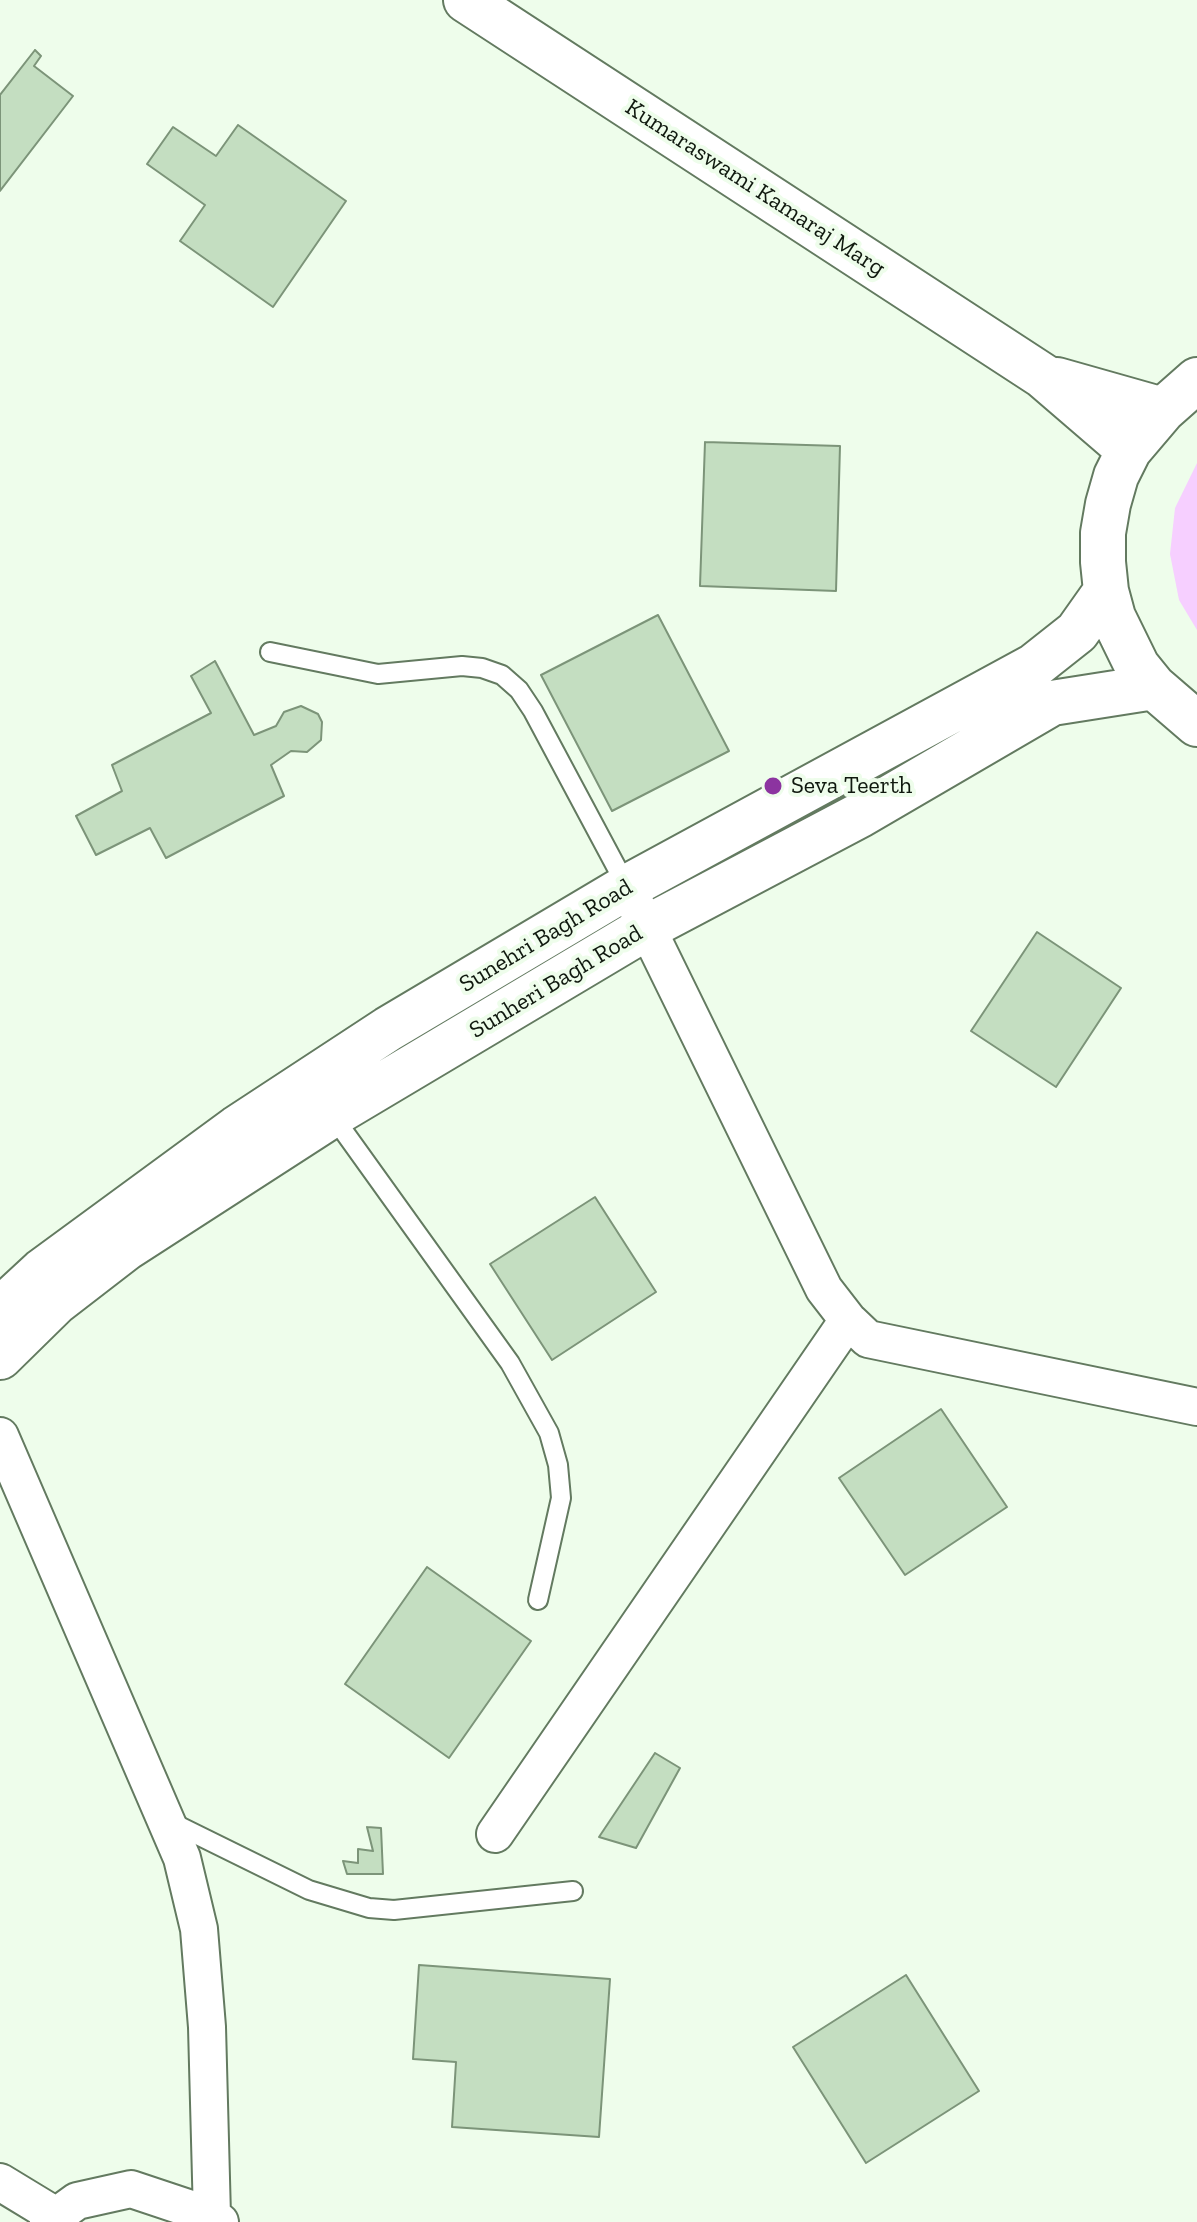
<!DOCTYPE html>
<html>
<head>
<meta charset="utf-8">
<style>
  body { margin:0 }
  canvas { display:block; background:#eefdeb }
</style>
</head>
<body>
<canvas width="1197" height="2222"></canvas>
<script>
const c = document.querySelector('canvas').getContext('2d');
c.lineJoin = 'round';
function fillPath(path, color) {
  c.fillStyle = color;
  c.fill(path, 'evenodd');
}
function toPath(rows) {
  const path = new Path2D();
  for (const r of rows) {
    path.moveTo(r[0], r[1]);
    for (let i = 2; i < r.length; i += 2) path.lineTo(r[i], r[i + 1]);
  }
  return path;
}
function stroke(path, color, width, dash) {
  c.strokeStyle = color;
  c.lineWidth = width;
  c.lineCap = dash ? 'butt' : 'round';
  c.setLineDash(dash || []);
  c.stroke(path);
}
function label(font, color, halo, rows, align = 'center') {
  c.font = font + ' "Zilla Slab",serif';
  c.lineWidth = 8;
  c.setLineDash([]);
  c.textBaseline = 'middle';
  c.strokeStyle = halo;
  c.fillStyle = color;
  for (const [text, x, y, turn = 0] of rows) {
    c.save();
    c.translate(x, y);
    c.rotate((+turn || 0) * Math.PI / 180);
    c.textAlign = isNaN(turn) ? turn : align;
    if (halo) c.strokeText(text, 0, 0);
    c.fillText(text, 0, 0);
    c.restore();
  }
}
fillPath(toPath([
  [1197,463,1197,630,1179,600,1170,554,1175,508]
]), '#f6cfff');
const building = toPath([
  [35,50,41,56,34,66,73,96,0,191,0,95,35,50],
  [238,125,346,201,273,307,180,241,205,205,147,164,173,127,216,156,238,125],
  [705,442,840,446,836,591,700,586,705,442],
  [658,615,729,751,612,811,541,675,658,615],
  [215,661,254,735,276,726,284,712,301,706,318,714,322,722,321,740,307,752,291,751,271,765,284,796,166,858,150,828,96,855,76,816,122,791,112,765,211,713,191,676,215,661],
  [1037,932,1121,988,1056,1087,971,1031,1037,932],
  [595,1197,656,1292,552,1360,490,1264,595,1197],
  [941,1409,1007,1507,905,1575,839,1478,941,1409],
  [427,1567,531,1641,449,1758,345,1684,427,1567],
  [655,1753,680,1768,636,1848,599,1837,655,1753],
  [367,1827,381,1828,383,1874,347,1874,343,1861,358,1863,358,1849,373,1851,367,1827],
  [419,1965,610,1979,599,2137,452,2127,456,2062,413,2059,419,1965],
  [906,1975,979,2091,866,2163,793,2047,906,1975]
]);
fillPath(building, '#c4dec1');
stroke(building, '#7c9479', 2);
const lane = toPath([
  [270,652,378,674,462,666,482,668,502,675,519,690,533,711,627,887],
  [332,1115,510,1363,549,1433,558,1465,561,1498,538,1600],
  [169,1821,309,1890,369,1908,394,1910,573,1891]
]);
const street = toPath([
  [627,887,824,1289,848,1320,868,1339,1197,1407],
  [0,1436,182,1858,199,1929,207,2027,212,2216],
  [495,1834,848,1320],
  [0,2182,56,2216],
  [48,2222,77,2201,131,2189,212,2216,220,2222]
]);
const secondary = toPath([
  [466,0,1043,376,1129,450],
  [1057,380,1163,410],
  [1197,380,1163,410,1129,450,1116,476,1108,504,1103,533,1103,562,1106,591,1113,617,1137,666,1154,687,1197,724],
  [0,1310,42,1271,237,1128,388,1029,627,887,1034,666,1077,632,1106,591],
  [0,1357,56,1302,126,1248,332,1115,646,928,860,815,1052,703,1154,687]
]);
stroke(lane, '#637a60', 22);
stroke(street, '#637a60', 40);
stroke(secondary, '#637a60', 48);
stroke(lane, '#fff', 18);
stroke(street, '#fff', 36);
stroke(secondary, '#fff', 44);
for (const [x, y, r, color] of [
  [773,786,10,"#8c34a0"]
]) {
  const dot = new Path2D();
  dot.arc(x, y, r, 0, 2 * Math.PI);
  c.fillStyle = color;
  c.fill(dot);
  stroke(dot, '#eefdeb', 3);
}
label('24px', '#0f180e', '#eefdeb', [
  ["Kumaraswami Kamaraj Marg",755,188,33],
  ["Sunehri Bagh Road",546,936,-31],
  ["Sunheri Bagh Road",556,982,-31]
]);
label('24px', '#0f180e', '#eefdeb', [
  ["Seva Teerth",791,786]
], 'left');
</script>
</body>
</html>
